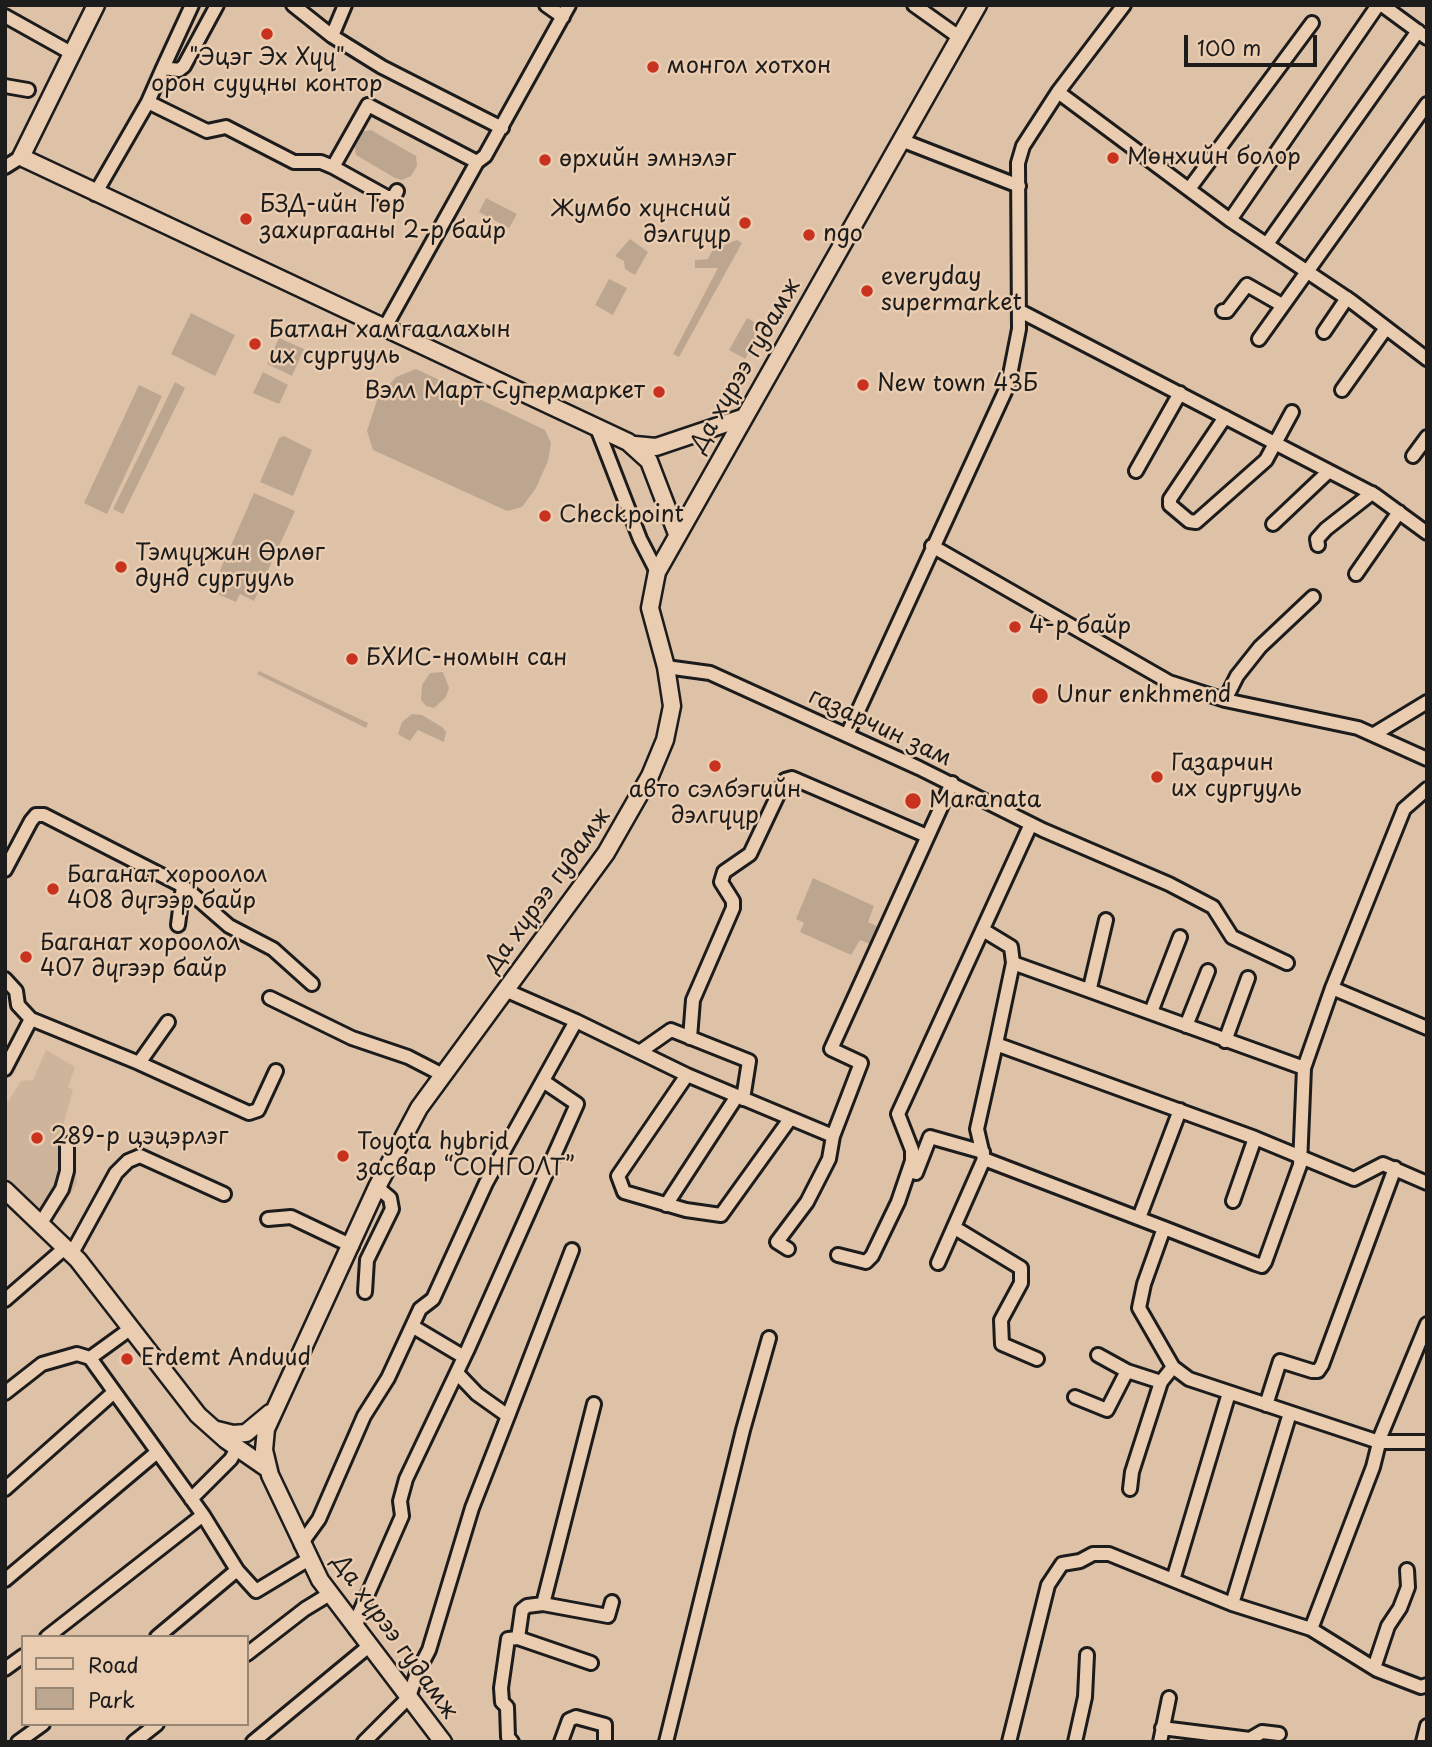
<!DOCTYPE html>
<html>
<head>
<meta charset="utf-8">
<style>
  body { margin:0 }
  #map { position:relative; width:1432px; height:1747px; overflow:hidden; background:#dec2a7; font-family:"Playpen Sans",sans-serif }
  canvas { display:block }
  .frame { position:absolute; inset:0; border:7px solid #1c1c1c; pointer-events:none }
  .legend { position:absolute; left:21px; top:1635px; width:228px; height:91px; box-sizing:border-box; background:#eaccb0; border:2px solid #988675; margin:0; padding:9px 12px; list-style:none; font-size:21px; color:#1c1c1c }
  .legend li { display:flex; align-items:center; gap:14px; height:35px }
  .legend b { width:35px; border:2px solid #988675 }
  .scale { position:absolute; left:1184px; top:35px; width:133px; height:32px; box-sizing:border-box; border:4px solid #1c1c1c; border-top:0; padding-left:9px; font-size:21px; line-height:24px; white-space:nowrap; color:#1c1c1c; -webkit-text-stroke:5px #eaccb0; paint-order:stroke }
</style>
</head>
<body>
<div id="map">
<canvas width="1432" height="1747"></canvas>
<div class="frame"></div>
<ul class="legend">
<li><b style="height:9px;background:#eaccb0"></b>Road</li>
<li><b style="height:19px;background:#bda690"></b>Park</li>
</ul>
<div class="scale">100 m</div>
</div>
<script>
const c = document.querySelector('canvas').getContext('2d');
c.lineJoin = 'round';
function fillPath(path, color) {
  c.fillStyle = color;
  c.fill(path, 'evenodd');
}
function toPath(rows) {
  const path = new Path2D();
  for (const r of rows) {
    path.moveTo(r[0], r[1]);
    for (let i = 2; i < r.length; i += 2) path.lineTo(r[i], r[i + 1]);
  }
  return path;
}
function stroke(path, color, width, dash) {
  c.strokeStyle = color;
  c.lineWidth = width;
  c.lineCap = dash ? 'butt' : 'round';
  c.setLineDash(dash || []);
  c.stroke(path);
}
function label(font, color, halo, rows, align = 'center') {
  c.font = font + ' "Playpen Sans",sans-serif';
  c.lineWidth = 5;
  c.setLineDash([]);
  c.textBaseline = 'middle';
  c.strokeStyle = halo;
  c.fillStyle = color;
  for (const [text, x, y, turn = 0] of rows) {
    c.save();
    c.translate(x, y);
    c.rotate((+turn || 0) * Math.PI / 180);
    c.textAlign = isNaN(turn) ? turn : align;
    if (halo) c.strokeText(text, 0, 0);
    c.fillText(text, 0, 0);
    c.restore();
  }
}
fillPath(toPath([
  [46,1050,75,1067,68,1087,73,1090,64,1122,74,1154,77,1183,60,1212,47,1206,42,1212,5,1181,5,1106,21,1081,33,1080]
]), '#ceb49b');
fillPath(toPath([
  [371,130,416,156,417,166,411,176,402,180,395,178,356,155,354,142,361,132],
  [486,198,517,214,509,228,479,212],
  [630,239,648,252,635,275,625,269,624,261,615,256],
  [737,240,742,243,679,357,673,354,718,268,695,268,695,260,708,259,713,249],
  [609,279,627,288,613,315,595,305],
  [191,313,235,335,215,376,171,354],
  [747,318,763,327,745,359,729,350],
  [279,338,304,349,292,376,267,364],
  [416,369,545,430,551,443,548,461,536,488,522,507,507,511,373,450,367,431,378,397,396,377],
  [263,372,288,385,279,404,253,393],
  [175,382,185,388,123,514,113,509],
  [139,385,162,396,107,514,84,503],
  [284,436,312,450,293,496,260,482,279,438],
  [254,493,295,511,254,601,240,594,236,602,211,591],
  [259,671,368,723,366,728,257,674],
  [443,672,449,688,446,697,434,708,426,706,421,700,422,685,430,673],
  [412,714,422,715,442,727,446,732,444,742,418,730,410,741,398,734,402,722],
  [813,878,874,906,868,922,885,930,877,947,860,940,851,955,800,932,804,923,796,919]
]), '#bda690');
const minor = toPath([
  [293,5,332,36,382,67,502,128],
  [546,5,563,17],
  [914,5,959,37],
  [1382,5,1427,38],
  [5,16,73,54],
  [332,36,345,5],
  [163,68,192,5],
  [5,86,28,90],
  [1058,92,1230,220,1351,301,1427,359],
  [148,102,163,68,179,70,184,66,217,5],
  [901,140,1019,186],
  [5,167,21,157],
  [333,167,387,197,394,197,397,191],
  [1189,189,1312,23],
  [95,194,148,102,207,131,226,127,294,162,321,162,333,167,368,105,477,162],
  [1230,220,1378,5],
  [1267,244,1418,31],
  [1020,311,1375,495,1427,533],
  [1223,311,1227,311,1247,285,1282,305],
  [384,329,477,162,485,156,569,5],
  [1324,332,1347,298],
  [1259,339,1427,104],
  [1342,390,1386,328],
  [1225,417,1170,499,1170,505,1189,521,1196,522,1266,460,1292,412],
  [597,428,640,539,657,572],
  [1413,456,1427,437],
  [1136,471,1180,393],
  [1273,524,1328,472],
  [1318,545,1317,539,1326,529,1372,493],
  [932,546,1169,682,1225,700,1358,728,1427,759],
  [1356,574,1399,512],
  [666,667,710,673,919,768,1043,830,1169,884,1213,907,1232,937,1287,963],
  [1225,700,1237,676,1260,647,1313,597],
  [1376,733,1427,702],
  [847,735,1008,385,1019,329,1018,163,1023,146,1058,92,1124,5],
  [5,870,31,821,36,815,44,815,183,886,178,925],
  [183,886,229,926,273,949,312,984],
  [983,930,1011,947,1013,963],
  [5,979,16,991,18,1005,31,1019],
  [1090,988,1106,920],
  [1332,988,1404,809,1427,789],
  [270,998,352,1038,408,1057,441,1074],
  [1151,1012,1180,937],
  [576,1021,687,1075,833,1136,829,1159,807,1202,777,1242,788,1249],
  [1186,1026,1208,971],
  [690,1038,693,1000,733,908,733,901,721,882,724,872,750,854,785,780,792,778,927,836],
  [1225,1041,1248,978],
  [996,1044,1013,963,1304,1068],
  [641,1051,671,1030,749,1061,743,1099],
  [139,1063,249,1113,258,1110,276,1071],
  [5,1069,31,1019,139,1063,168,1022],
  [687,1075,618,1176,624,1192,686,1210,721,1215,790,1119],
  [833,1136,861,1063,831,1049,952,783],
  [916,1173,930,1137,983,1152],
  [1427,1183,1383,1164,1354,1179,1255,1138,996,1044,977,1129,984,1159,1164,1228,1144,1284,1139,1308,1173,1367,1189,1379,1379,1442,1427,1442],
  [1233,1201,1255,1138],
  [666,1205,737,1096],
  [1139,1218,1180,1110],
  [268,1219,291,1217,352,1246],
  [41,1223,62,1189,67,1171,67,1144],
  [955,1228,1021,1268,1021,1283,1001,1320,1002,1344,1037,1359],
  [1164,1228,1256,1264,1262,1266,1265,1262,1300,1165,1304,1068,1332,988,1427,1028],
  [72,1253,116,1173,128,1161,140,1156,224,1194],
  [838,1255,866,1262,872,1256,898,1202,912,1161,912,1150,898,1114,1031,824],
  [938,1263,984,1159],
  [365,1292,367,1260,392,1209,390,1198,377,1187],
  [5,1300,66,1247],
  [412,1326,464,1357],
  [1098,1355,1127,1371],
  [90,1358,130,1329],
  [5,1393,42,1364,77,1354,90,1358,203,1515,237,1570,256,1591,309,1559],
  [1075,1397,1107,1410,1127,1371,1161,1382],
  [1266,1405,1280,1361,1312,1371,1318,1371,1322,1365,1395,1168],
  [508,1416,572,1250],
  [5,1489,113,1393],
  [1130,1489,1132,1472,1161,1382,1173,1367],
  [191,1499,231,1459,237,1448],
  [301,1544,319,1519,364,1416,388,1378,420,1309,433,1299,486,1183,576,1021,505,990],
  [5,1580,156,1453],
  [1173,1580,1229,1393],
  [543,1604,608,1616,612,1602],
  [1232,1604,1290,1413],
  [1311,1629,1377,1670,1421,1687,1427,1685],
  [356,1630,359,1614,402,1516,400,1501,406,1479,467,1351,577,1104,543,1081],
  [47,1637,203,1515],
  [157,1637,237,1570],
  [518,1638,591,1663],
  [247,1654,305,1609,328,1595],
  [1374,1668,1388,1626,1400,1608,1408,1587,1407,1570],
  [5,1669,23,1656],
  [1162,1728,1250,1739,1262,1732,1279,1734],
  [18,1742,43,1724],
  [134,1742,157,1724],
  [253,1742,369,1646],
  [364,1742,409,1697,417,1673,429,1650,472,1508,508,1416,477,1394,457,1373],
  [512,1742,508,1737,507,1707,502,1702,501,1688,508,1639,518,1638,522,1610,527,1606,543,1604,594,1404],
  [561,1742,569,1720,576,1717,605,1725,605,1742],
  [666,1742,743,1430,769,1338],
  [1009,1742,1048,1585,1062,1564,1080,1561,1093,1554,1109,1554,1232,1604,1311,1629,1373,1467,1381,1435,1427,1324],
  [1075,1742,1085,1697,1087,1655],
  [1160,1742,1169,1698],
  [1423,1742,1427,1726]
]);
const major = toPath([
  [96,5,21,157,628,442,649,461,677,534],
  [635,445,656,447,742,418],
  [5,1190,78,1260,198,1415,226,1440,268,1469],
  [217,1430,233,1434,246,1433,270,1413],
  [443,1742,320,1580,270,1475,264,1450,266,1429,377,1187,419,1108,606,853,650,776,665,740,672,706,666,667,650,608,657,572,978,5]
]);
stroke(minor, '#1c1c1c', 18);
stroke(major, '#1c1c1c', 21);
stroke(minor, '#eaccb0', 12);
stroke(major, '#eaccb0', 16);
for (const [x, y, r, color] of [
  [267,34,7,"#c8321e"],
  [653,67,7,"#c8321e"],
  [1113,158,7,"#c8321e"],
  [545,160,7,"#c8321e"],
  [246,219,7,"#c8321e"],
  [745,223,7,"#c8321e"],
  [809,235,7,"#c8321e"],
  [867,291,7,"#c8321e"],
  [255,344,7,"#c8321e"],
  [863,385,7,"#c8321e"],
  [659,392,7,"#c8321e"],
  [545,516,7,"#c8321e"],
  [121,567,7,"#c8321e"],
  [1015,627,7,"#c8321e"],
  [352,659,7,"#c8321e"],
  [1040,696,9,"#c8321e"],
  [715,766,7,"#c8321e"],
  [1157,777,7,"#c8321e"],
  [913,801,9,"#c8321e"],
  [53,889,7,"#c8321e"],
  [26,957,7,"#c8321e"],
  [37,1138,7,"#c8321e"],
  [343,1156,7,"#c8321e"],
  [127,1359,7,"#c8321e"]
]) {
  const dot = new Path2D();
  dot.arc(x, y, r, 0, 2 * Math.PI);
  c.fillStyle = color;
  c.fill(dot);
  stroke(dot, '#eaccb0', 2.5);
}
label('23px', '#1c1c1c', '#eaccb0', [
  ["\"Эцэг Эх Хүү\"",267,59,"center"],
  ["орон сууцны контор",267,85,"center"],
  ["монгол хотхон",667,67],
  ["Мөнхийн болор",1127,158],
  ["өрхийн эмнэлэг",559,160],
  ["БЗД-ийн Төр",260,206],
  ["захиргааны 2-р байр",260,232],
  ["Жумбо хүнсний",731,210,"right"],
  ["дэлгүүр",731,236,"right"],
  ["ngo",823,235],
  ["everyday",881,278],
  ["supermarket",881,304],
  ["Батлан хамгаалахын",269,331],
  ["их сургууль",269,357],
  ["New town 43Б",877,385],
  ["Вэлл Март Супермаркет",645,392,"right"],
  ["Checkpoint",559,516],
  ["Тэмүүжин Өрлөг",135,554],
  ["дунд сургууль",135,580],
  ["4-р байр",1029,627],
  ["БХИС-номын сан",366,659],
  ["Unur enkhmend",1056,696],
  ["Газарчин",1171,764],
  ["их сургууль",1171,790],
  ["авто сэлбэгийн",715,791,"center"],
  ["дэлгүүр",715,817,"center"],
  ["Maranata",929,801],
  ["Баганат хороолол",67,876],
  ["408 дүгээр байр",67,902],
  ["Баганат хороолол",40,944],
  ["407 дүгээр байр",40,970],
  ["289-р цэцэрлэг",51,1138],
  ["Toyota hybrid",357,1143],
  ["засвар “СОНГОЛТ”",357,1169],
  ["Erdemt Anduud",141,1359]
], 'left');
label('23px', '#1c1c1c', '#eaccb0', [
  ["Да хүрээ гудамж",746,366,-60],
  ["газарчин зам",880,728,25],
  ["Да хүрээ гудамж",548,891,-54],
  ["Да хүрээ гудамж",394,1637,54]
]);
</script>
</body>
</html>
